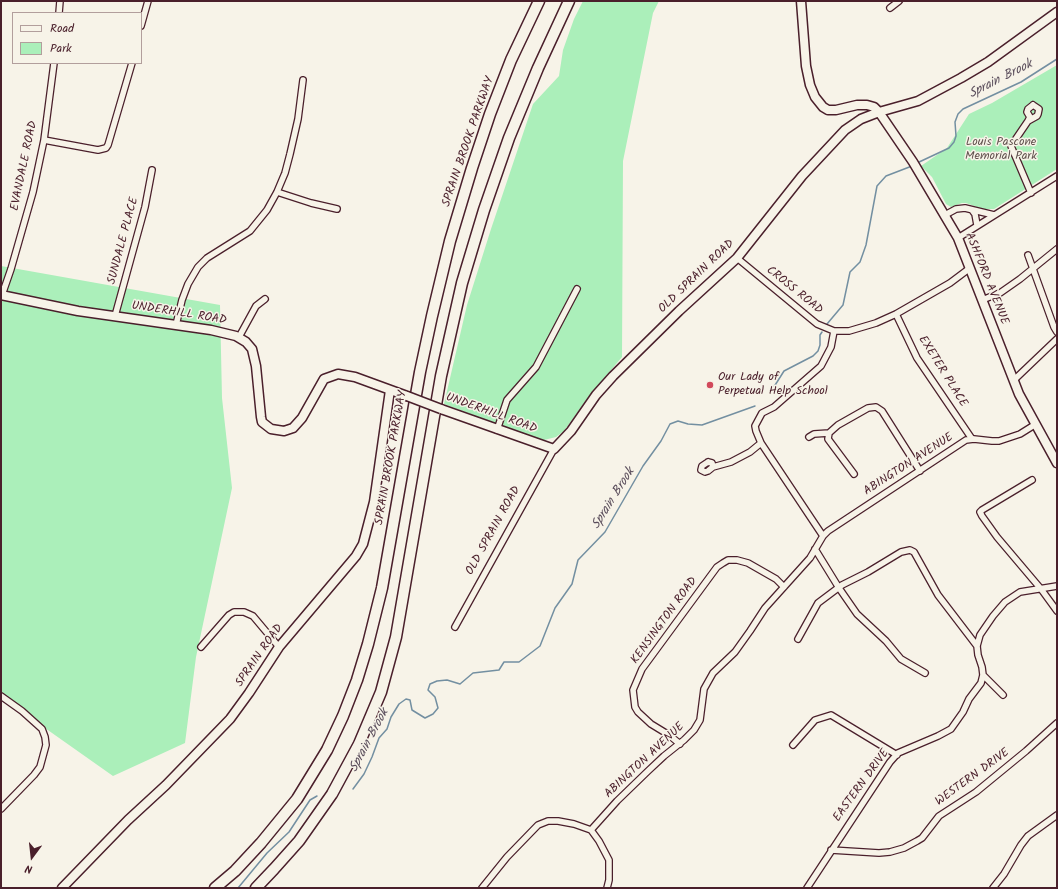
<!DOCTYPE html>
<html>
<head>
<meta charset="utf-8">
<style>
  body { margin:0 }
  #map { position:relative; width:1058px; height:889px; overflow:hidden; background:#f7f3e8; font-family:Kalam,sans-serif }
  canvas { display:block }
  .frame { position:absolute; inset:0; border:2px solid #4a1f2b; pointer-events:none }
  .legend { position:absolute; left:12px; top:12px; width:130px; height:52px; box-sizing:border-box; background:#f7f3e8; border:1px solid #b29e9c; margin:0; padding:5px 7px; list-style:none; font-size:12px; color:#4a1f2b }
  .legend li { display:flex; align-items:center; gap:8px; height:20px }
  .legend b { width:20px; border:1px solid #b29e9c }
  .north { position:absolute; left:12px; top:837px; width:40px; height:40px; -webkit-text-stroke:3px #f7f3e8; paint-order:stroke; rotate:195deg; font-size:11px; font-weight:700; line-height:16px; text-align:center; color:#4a1f2b }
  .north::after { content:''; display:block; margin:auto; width:14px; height:18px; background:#4a1f2b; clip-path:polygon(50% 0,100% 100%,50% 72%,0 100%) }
</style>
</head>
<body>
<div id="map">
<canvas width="1058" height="889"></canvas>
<div class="frame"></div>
<ul class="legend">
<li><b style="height:5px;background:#f7f3e8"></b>Road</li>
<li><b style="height:11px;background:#abefba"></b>Park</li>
</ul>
<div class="north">N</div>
</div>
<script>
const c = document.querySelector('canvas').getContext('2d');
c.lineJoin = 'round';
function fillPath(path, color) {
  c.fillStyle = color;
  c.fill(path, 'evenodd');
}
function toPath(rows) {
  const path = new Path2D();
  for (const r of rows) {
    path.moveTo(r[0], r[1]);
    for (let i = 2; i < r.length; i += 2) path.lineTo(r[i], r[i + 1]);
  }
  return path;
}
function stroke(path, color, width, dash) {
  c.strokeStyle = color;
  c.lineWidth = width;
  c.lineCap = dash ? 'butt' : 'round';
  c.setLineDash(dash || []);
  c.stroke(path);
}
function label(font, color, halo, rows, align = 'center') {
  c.font = font + ' Kalam,sans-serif';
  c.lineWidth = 3;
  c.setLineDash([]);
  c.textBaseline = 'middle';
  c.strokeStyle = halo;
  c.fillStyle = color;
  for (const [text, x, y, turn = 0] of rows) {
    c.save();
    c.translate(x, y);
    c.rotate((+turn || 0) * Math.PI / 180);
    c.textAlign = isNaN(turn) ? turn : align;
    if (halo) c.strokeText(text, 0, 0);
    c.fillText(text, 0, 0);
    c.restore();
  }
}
fillPath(toPath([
  [583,1,659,1,653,13,623,161,622,357,589,396,564,431,556,437,544,440,534,438,444,404,467,305,491,229,533,104,559,76,563,50,574,19],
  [1057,65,1057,169,994,209,982,209,966,203,962,203,951,207,946,204,932,177,921,166,947,148,969,114,992,103],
  [1,266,220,305,222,398,232,488,196,657,185,743,113,776,1,697]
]), '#abefba');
stroke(toPath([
  [917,163,949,148,954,142,956,136,955,122,958,114,963,109,1021,82,1057,59],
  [827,324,843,305,850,272,860,262,866,245,877,186,886,176,912,166],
  [772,390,784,371,813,356,818,351,820,345,820,335,822,332],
  [353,789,364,774,372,757,379,738,387,729,391,717,399,704,406,699,410,700,412,710,425,718,433,714,438,708,435,697,428,690,430,684,437,681,447,680,460,684,473,673,499,670,504,662,519,662,540,646,555,608,572,584,578,560,605,532,643,466,661,441,670,424,678,421,688,424,702,425,755,406],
  [238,888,267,853,289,832,310,800,317,796]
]), '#738fa1', 1.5);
const street = toPath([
  [890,8,899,1],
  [59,13,60,1],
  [141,26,148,1],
  [1033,105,1039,109,1038,114,1037,116,1028,121,1030,117,1027,112,1028,109,1033,105],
  [1028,121,1011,146,1031,193],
  [44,140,98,150,106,148,108,145,132,63],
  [277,192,311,203,337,209],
  [972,210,975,214,977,225],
  [945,215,956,209,965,208,994,215],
  [958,238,1057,176],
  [1028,255,1054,327,1057,332],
  [737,258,817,324,834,331,849,331,876,323,896,314,950,283,970,268],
  [2,295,11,269,33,192,44,140,54,63],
  [982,300,1000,293,1020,279,1057,249],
  [896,314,917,358,972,439],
  [115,316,145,207,152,170],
  [176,325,182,300,188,284,198,267,207,258,250,231,267,210,277,192,285,173,290,154,298,119,303,80],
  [239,337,256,306,265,299],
  [1014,380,1057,339],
  [497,430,507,400,536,367,577,289],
  [829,433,838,425,868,408,876,407,882,411,920,471],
  [829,433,828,439,854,474],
  [809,437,814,434,829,433],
  [708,462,712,463,713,467,708,471,705,472,701,470,702,466,708,462],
  [713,467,731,462,750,452,761,443],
  [1032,480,982,510,980,512,982,516,997,537,1041,589,1057,611],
  [823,536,761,443,756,431,755,426,762,413,774,407,821,366,831,347,834,331],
  [815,549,839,588,857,614,886,641,901,659,925,673],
  [455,627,554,449],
  [798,639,818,603,842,585,868,572,901,552,910,550,914,552,938,595,977,646],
  [201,647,229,615,234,612,244,612,253,616,279,647],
  [983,675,1003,695],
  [1,696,22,711,42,729,45,737,46,745,40,767,34,775,1,809],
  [680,744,669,735,651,724,638,712,635,707,633,690,642,669,717,567,723,563,728,560,737,560,748,563,776,579,784,587],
  [793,745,815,720,831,715,897,755],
  [591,830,617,801,648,771,664,756,684,740,694,730,700,720,704,689,713,673,735,652,750,631,765,608,810,558,823,536,828,531,966,440,974,439,992,441,999,441,1020,434,1036,424],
  [831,850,879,853,890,852,904,848,917,841,922,838,939,816,976,792,1026,751,1057,723],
  [482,888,507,857,538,825,548,821,558,821,574,824,591,830,599,841,609,860,609,880,607,888],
  [807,888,890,762,898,753,938,736,951,729,963,712,969,699,981,683,983,675,982,667,978,655,977,646,980,635,993,616,1005,602,1020,592,1057,586],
  [993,888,1004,874,1021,845,1028,836,1057,815]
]);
const secondary = toPath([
  [801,1,806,66,810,85,815,97,823,107,828,110,836,110,857,105,867,105,874,107,879,112,913,162,958,238,1019,394,1057,463],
  [1,295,78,311,211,330,236,336,246,342,252,349,256,366,261,417,262,422,271,429,284,431,293,428,302,418,324,379,338,374,355,377,407,396],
  [441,409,554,449,571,431,596,395,613,376,679,311,737,258,802,176,845,130,861,119,879,112,918,101,961,78,988,62,1057,12],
  [62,888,128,820,166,785,230,719,249,693,279,647,356,556,363,544,374,502,390,390]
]);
const highway = toPath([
  [215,888,235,871,261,843,297,799,327,750,343,716,357,680,368,644,382,588,420,372,432,316,450,241,472,168,490,114,511,60,539,1],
  [256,888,274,869,299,841,332,794,359,744,381,692,396,637,441,376,462,283,484,210,509,138,538,68,569,1]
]);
stroke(street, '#4a1f2b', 8);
stroke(secondary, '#4a1f2b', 11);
stroke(highway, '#4a1f2b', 13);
stroke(street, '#f7f3e8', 5.5);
stroke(secondary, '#f7f3e8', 8);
stroke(highway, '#f7f3e8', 10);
const secondaryBridge = toPath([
  [407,396,441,409]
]);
stroke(secondaryBridge, '#4a1f2b', 11, []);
stroke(secondaryBridge, '#f7f3e8', 8);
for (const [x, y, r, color] of [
  [710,385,4,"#d1495b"]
]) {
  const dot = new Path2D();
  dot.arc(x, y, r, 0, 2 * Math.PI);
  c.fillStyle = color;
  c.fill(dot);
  stroke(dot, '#f7f3e8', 1.5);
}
label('12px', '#4a1f2b', '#f7f3e8', [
  ["SPRAIN BROOK PARKWAY",469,142,-71],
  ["EVANDALE ROAD",25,166,-78],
  ["SUNDALE PLACE",124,241,-75],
  ["OLD SPRAIN ROAD",697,277,-44],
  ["ASHFORD AVENUE",986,279,68],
  ["CROSS ROAD",794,291,39],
  ["UNDERHILL ROAD",179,314,9],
  ["EXETER PLACE",942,372,58],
  ["UNDERHILL ROAD",491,414,20],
  ["SPRAIN BROOK PARKWAY",392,458,-80],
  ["ABINGTON AVENUE",909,465,-33],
  ["OLD SPRAIN ROAD",494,531,-61],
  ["KENSINGTON ROAD",665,621,-54],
  ["SPRAIN ROAD",260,656,-55],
  ["ABINGTON AVENUE",645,761,-43],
  ["WESTERN DRIVE",973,778,-36],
  ["EASTERN DRIVE",862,786,-54]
]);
label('12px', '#62534f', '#f7f3e8', [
  ["Louis Pascone",1001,143],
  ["Memorial Park",1001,157]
]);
label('12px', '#4a1f2b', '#f7f3e8', [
  ["Our Lady of",718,378],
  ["Perpetual Help School",718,392]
], 'left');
label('italic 13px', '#5b4e5c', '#f7f3e8', [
  ["Sprain Brook",1001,80,-27],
  ["Sprain Brook",614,499,-58],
  ["Sprain Brook",370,741,-62]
]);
</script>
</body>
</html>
